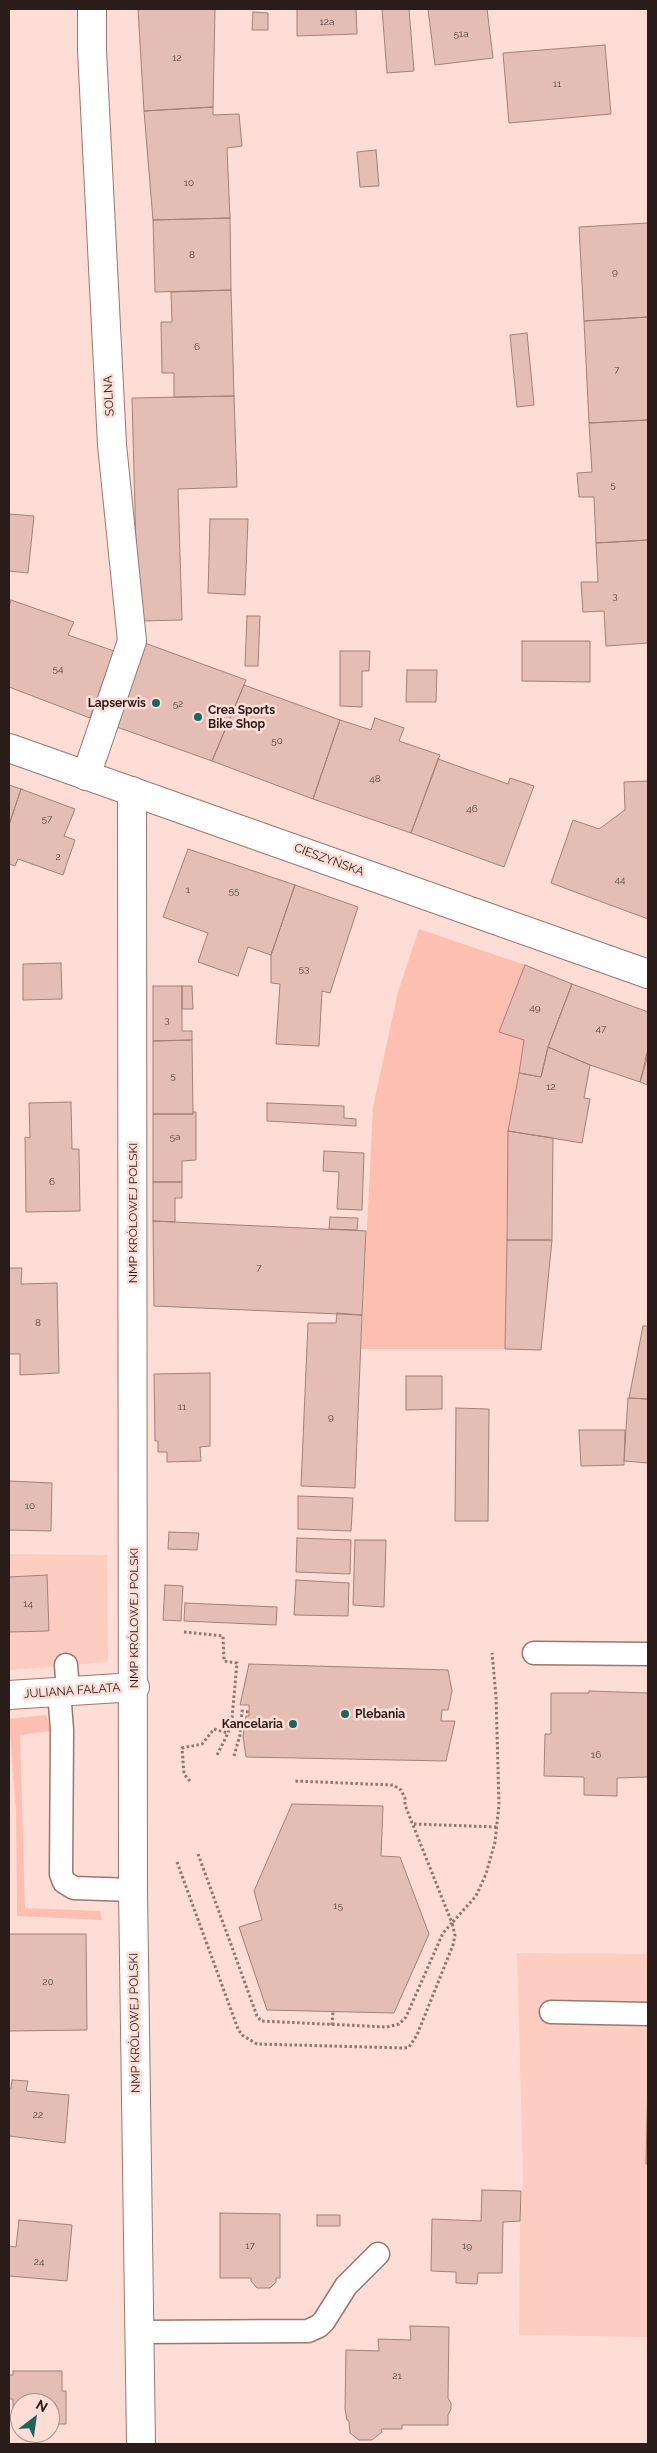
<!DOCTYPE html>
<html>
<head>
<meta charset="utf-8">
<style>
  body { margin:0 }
  #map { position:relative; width:657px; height:2453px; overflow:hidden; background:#feddd6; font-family:Raleway,sans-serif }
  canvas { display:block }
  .frame { position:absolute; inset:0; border:10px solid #2a1c19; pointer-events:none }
  .north { position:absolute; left:10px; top:2393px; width:50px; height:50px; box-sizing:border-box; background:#feddd6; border:1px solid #a9908a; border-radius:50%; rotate:30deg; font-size:14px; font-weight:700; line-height:20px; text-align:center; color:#2a1c19 }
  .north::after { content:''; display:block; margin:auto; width:18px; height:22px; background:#1c655c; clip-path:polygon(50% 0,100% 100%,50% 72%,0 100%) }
</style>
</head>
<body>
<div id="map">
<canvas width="657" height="2453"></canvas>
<div class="frame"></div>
<div class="north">N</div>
</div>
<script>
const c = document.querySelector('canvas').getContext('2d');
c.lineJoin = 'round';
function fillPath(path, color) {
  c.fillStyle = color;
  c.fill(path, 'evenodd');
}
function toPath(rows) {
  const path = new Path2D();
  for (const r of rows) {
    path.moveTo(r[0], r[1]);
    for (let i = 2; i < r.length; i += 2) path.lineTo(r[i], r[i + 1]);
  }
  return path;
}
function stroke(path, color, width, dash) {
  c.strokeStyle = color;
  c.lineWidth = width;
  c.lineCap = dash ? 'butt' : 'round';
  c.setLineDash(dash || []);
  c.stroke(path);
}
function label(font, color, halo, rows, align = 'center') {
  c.font = font + ' Raleway,sans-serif';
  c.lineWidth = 5;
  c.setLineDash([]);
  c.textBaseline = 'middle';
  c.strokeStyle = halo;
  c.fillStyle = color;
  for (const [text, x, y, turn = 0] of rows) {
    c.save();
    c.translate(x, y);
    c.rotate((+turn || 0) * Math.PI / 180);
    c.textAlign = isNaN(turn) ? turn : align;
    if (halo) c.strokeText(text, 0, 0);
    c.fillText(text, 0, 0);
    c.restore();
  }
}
fillPath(toPath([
  [9,1554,107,1555,108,1662,9,1670],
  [517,1953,648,1954,648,2337,519,2335,520,2221,523,2177]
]), '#fdcdc2');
fillPath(toPath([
  [419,929,525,965,499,1032,524,1040,508,1131,505,1349,361,1349,373,1107,398,992],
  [46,1715,51,1731,20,1735,25,1908,100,1911,102,1920,17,1916,16,1812,9,1719]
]), '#fdbfb1');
const building = toPath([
  [138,9,215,9,213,107,144,111,138,9],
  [297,9,356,9,357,34,297,36,297,9],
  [382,9,409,9,414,71,387,73,382,9],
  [428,9,487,9,493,58,435,65,428,9],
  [253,12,268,13,268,30,252,30,253,12],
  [605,45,611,114,509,123,503,53,605,45],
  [213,107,213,115,239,114,242,146,227,148,230,218,153,220,144,111,213,107],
  [376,150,379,186,360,187,357,152,376,150],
  [230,218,231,290,155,292,153,220,230,218],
  [648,223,648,317,584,321,579,227,648,223],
  [231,290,234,396,174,397,174,373,162,373,161,322,172,322,171,292,231,290],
  [648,317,648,420,589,423,584,321,648,317],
  [527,333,534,405,517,407,510,335,527,333],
  [234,396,237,487,178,489,182,620,138,621,132,398,234,396],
  [648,420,648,540,596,543,594,497,579,497,577,473,592,472,589,423,648,420],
  [9,514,34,516,28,573,9,571,9,514],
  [210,519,248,519,245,595,208,593,210,519],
  [648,540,648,643,606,646,604,611,583,612,581,582,598,582,596,543,648,540],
  [11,600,74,622,68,635,114,651,90,718,9,687,9,607,11,600],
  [247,616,260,616,258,666,245,666,247,616],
  [522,641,590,641,590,682,522,681,522,641],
  [142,642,246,680,212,761,114,726,142,642],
  [340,651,370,651,369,671,362,671,362,707,340,706,340,651],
  [407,670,437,670,436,702,406,702,407,670],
  [244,685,340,720,313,799,212,761,244,685],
  [375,718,404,728,399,741,440,755,411,833,313,799,340,720,371,730,375,718],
  [438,759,508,784,510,778,534,786,504,867,411,833,438,759],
  [648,781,648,919,551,883,573,820,599,829,625,810,624,782,648,781],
  [9,785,21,789,9,825,9,785],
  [21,789,75,809,64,836,75,840,63,875,18,859,15,866,9,864,9,825,21,789],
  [188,849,295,885,271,955,248,947,238,976,198,962,208,933,163,917,188,849],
  [295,885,358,907,330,993,322,991,319,1046,276,1044,280,984,271,983,271,955,295,885],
  [61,963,62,999,23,1000,23,964,61,963],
  [525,965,572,984,548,1047,541,1077,519,1073,524,1040,499,1032,525,965],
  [572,984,648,1012,648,1050,645,1059,647,1059,640,1082,590,1065,548,1047,572,984],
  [153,986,182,986,182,1031,192,1031,192,1040,153,1041,153,986],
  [182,986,192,986,193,1009,182,1009,182,986],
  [192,1040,193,1114,153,1114,153,1041,192,1040],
  [548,1047,590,1065,584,1098,590,1099,582,1143,508,1131,519,1073,541,1077,548,1047],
  [648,1050,648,1085,640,1082,648,1050],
  [71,1102,72,1149,79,1149,80,1211,26,1212,25,1137,30,1138,29,1103,71,1102],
  [267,1103,344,1106,344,1118,356,1119,356,1126,267,1121,267,1103],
  [193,1112,196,1112,196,1160,182,1161,182,1182,153,1182,153,1114,193,1114,193,1112],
  [508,1131,553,1138,552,1240,507,1240,508,1131],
  [324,1151,364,1153,362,1210,337,1209,339,1172,323,1171,324,1151],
  [153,1182,182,1182,182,1198,175,1198,175,1222,153,1221,153,1182],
  [330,1217,358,1218,357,1230,329,1229,330,1217],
  [153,1221,366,1231,362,1315,154,1306,153,1221],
  [507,1240,552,1240,541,1350,505,1349,507,1240],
  [9,1268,22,1268,21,1284,57,1283,59,1373,20,1375,20,1354,9,1354,9,1268],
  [337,1313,362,1315,355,1488,301,1486,308,1323,336,1323,337,1313],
  [643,1326,648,1326,648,1399,629,1398,643,1326],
  [210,1373,210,1446,200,1447,201,1461,167,1462,167,1452,158,1452,158,1441,155,1441,154,1374,210,1373],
  [406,1376,442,1376,442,1409,406,1410,406,1376],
  [628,1398,648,1399,648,1463,624,1461,628,1398],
  [456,1408,489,1409,488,1521,455,1521,456,1408],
  [579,1430,625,1430,624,1465,581,1466,579,1430],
  [9,1481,52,1483,51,1531,9,1530,9,1481],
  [298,1496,353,1498,351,1531,298,1529,298,1496],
  [169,1532,199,1533,197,1550,168,1549,169,1532],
  [297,1538,351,1540,350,1574,296,1572,297,1538],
  [355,1540,386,1540,384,1607,353,1605,355,1540],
  [47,1575,49,1631,9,1632,9,1577,47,1575],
  [296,1580,349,1583,348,1616,294,1615,296,1580],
  [165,1585,183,1586,181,1621,163,1620,165,1585],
  [185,1603,277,1607,276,1625,184,1621,185,1603],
  [249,1664,448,1670,452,1691,448,1710,442,1710,441,1721,455,1721,446,1761,246,1757,243,1736,246,1716,249,1716,249,1705,240,1705,249,1664],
  [589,1691,648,1693,648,1777,617,1778,617,1796,584,1795,584,1777,544,1776,545,1734,551,1734,551,1693,589,1693,589,1691],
  [292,1804,383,1806,381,1856,400,1857,429,1934,394,2013,267,2010,239,1927,262,1920,254,1891,292,1804],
  [9,1934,86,1934,87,2030,9,2031,9,1934],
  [648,2077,648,2164,646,2164,648,2077],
  [12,2080,28,2081,26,2091,69,2095,65,2143,9,2136,9,2089,11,2089,12,2080],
  [482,2190,521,2191,520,2221,503,2222,502,2273,478,2273,477,2284,456,2283,456,2272,431,2271,432,2219,481,2221,482,2190],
  [220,2213,280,2214,280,2278,276,2278,276,2282,270,2288,257,2288,251,2281,251,2278,220,2278,220,2213],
  [317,2215,340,2215,340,2226,317,2226,317,2215],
  [19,2220,72,2225,67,2281,9,2276,9,2246,16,2247,19,2220],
  [410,2326,449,2327,448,2398,451,2403,451,2409,448,2415,448,2425,402,2425,402,2429,381,2429,382,2432,372,2440,359,2440,350,2433,349,2421,347,2420,345,2409,346,2350,379,2351,378,2339,411,2340,410,2326],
  [13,2371,62,2371,62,2391,66,2391,66,2424,50,2424,50,2403,20,2403,20,2422,13,2423,13,2399,9,2399,9,2375,13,2375,13,2371]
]);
fillPath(building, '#e4bdb4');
stroke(building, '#a48077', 1);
const service = toPath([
  [534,1653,648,1654],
  [66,1665,68,1691],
  [59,1691,62,1730,61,1874,64,1882,74,1888,133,1890],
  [551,2012,648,2014],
  [139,2332,308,2331,319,2326,324,2321,346,2286,378,2254]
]);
const minor = toPath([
  [86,776,132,641,112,445,92,50,92,9],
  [132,791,133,1890,141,2444],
  [9,1695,135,1687]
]);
const tertiary = toPath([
  [9,748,648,974]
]);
stroke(service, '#9a766e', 25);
stroke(minor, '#9a766e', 30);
stroke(tertiary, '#9a766e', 30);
stroke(toPath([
  [184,1632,223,1636,224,1661,237,1663,232,1718,228,1733,217,1755],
  [234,1756,240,1735,242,1711,249,1712],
  [190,1781,184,1774,182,1748,202,1744,214,1729,228,1733],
  [414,1824,497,1827],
  [198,1854,257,2016,261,2021,387,2027,399,2024,406,2017,443,1933,452,1923,405,1805,405,1798,401,1790,393,1785,294,1781],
  [177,1862,238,2029,242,2035,257,2044,404,2048,409,2047,417,2035,453,1945,455,1935,452,1923,476,1896,486,1874,495,1842,499,1805,496,1696,492,1653],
  [332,2025,333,2012]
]), '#8e7772', 3, [2.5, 2.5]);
stroke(service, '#fff', 22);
stroke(minor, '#fff', 28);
stroke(tertiary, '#fff', 28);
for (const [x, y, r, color] of [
  [156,703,5,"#1c655c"],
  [198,717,5,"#1c655c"],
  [345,1714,5,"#1c655c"],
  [293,1724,5,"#1c655c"]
]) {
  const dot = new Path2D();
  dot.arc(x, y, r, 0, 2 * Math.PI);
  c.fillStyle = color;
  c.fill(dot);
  stroke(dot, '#feddd6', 2);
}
label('10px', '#584440', null, [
  ["12a",327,22],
  ["51a",461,34],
  ["12",177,58],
  ["11",557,84],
  ["10",189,183],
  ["8",192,255],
  ["9",615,272],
  ["6",197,347],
  ["7",617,370],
  ["5",613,485],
  ["3",615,596],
  ["54",58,669],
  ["52",178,704],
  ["50",277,741],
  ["48",375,779],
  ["46",472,809],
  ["57",47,819],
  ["2",58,857],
  ["44",620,880],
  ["1",188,890],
  ["55",234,891],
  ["53",304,969],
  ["49",535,1008],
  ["3",167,1020],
  ["47",601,1029],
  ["5",173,1076],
  ["12",551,1087],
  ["5a",175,1137],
  ["6",52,1182],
  ["7",259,1268],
  ["8",38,1323],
  ["11",182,1407],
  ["9",331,1417],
  ["10",30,1506],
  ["14",28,1604],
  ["16",596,1755],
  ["15",338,1906],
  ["20",48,1982],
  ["22",38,2115],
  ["17",250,2246],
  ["19",467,2246],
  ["24",39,2262],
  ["21",397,2376]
]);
label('12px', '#2a1c19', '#feddd6', [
  ["SOLNA",109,396,-93],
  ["CIESZYŃSKA",329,860,20],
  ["NMP KRÓLOWEJ POLSKI",133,1213,-90],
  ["NMP KRÓLOWEJ POLSKI",134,1618,-90],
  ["JULIANA FAŁATA",72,1691,-4],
  ["NMP KRÓLOWEJ POLSKI",135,2023,-91]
]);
label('bold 12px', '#2a1c19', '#feddd6', [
  ["Lapserwis",146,703],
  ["Crea Sports",208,710,"left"],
  ["Bike Shop",208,724,"left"],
  ["Plebania",355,1714,"left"],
  ["Kancelaria",283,1724]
], 'right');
</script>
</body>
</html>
